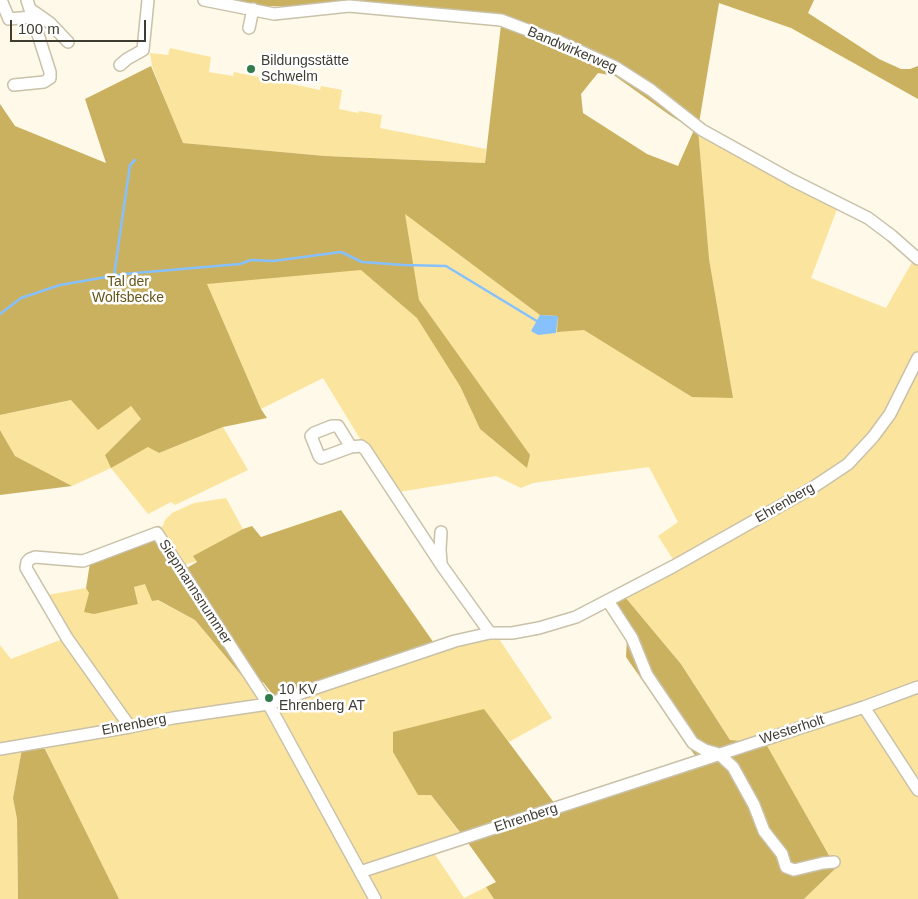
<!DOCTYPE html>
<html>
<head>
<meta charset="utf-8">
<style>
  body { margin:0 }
  #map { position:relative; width:918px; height:899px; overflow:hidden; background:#fef9e9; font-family:Helvetica,sans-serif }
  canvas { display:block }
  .scale { position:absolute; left:10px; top:20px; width:136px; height:22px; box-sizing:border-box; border:2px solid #3f3c32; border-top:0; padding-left:6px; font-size:15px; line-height:18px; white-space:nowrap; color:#3f3c32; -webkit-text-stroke:4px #fff; paint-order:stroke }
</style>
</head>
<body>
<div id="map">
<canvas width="918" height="899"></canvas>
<div class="scale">100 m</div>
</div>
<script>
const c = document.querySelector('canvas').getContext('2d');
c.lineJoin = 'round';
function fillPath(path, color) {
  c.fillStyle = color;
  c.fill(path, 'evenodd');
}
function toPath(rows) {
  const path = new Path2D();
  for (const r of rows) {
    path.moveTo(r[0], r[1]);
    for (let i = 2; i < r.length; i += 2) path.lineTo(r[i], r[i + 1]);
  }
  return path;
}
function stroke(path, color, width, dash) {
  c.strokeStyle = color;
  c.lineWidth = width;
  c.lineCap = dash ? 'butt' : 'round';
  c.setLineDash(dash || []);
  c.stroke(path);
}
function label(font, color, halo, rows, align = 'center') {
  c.font = font + ' Helvetica,sans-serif';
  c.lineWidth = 5;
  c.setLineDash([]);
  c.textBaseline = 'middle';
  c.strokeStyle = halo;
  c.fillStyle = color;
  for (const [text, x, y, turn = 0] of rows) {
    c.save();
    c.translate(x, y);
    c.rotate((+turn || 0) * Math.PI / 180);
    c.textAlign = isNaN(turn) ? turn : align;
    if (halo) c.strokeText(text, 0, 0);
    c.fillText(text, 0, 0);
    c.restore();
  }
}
fillPath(toPath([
  [170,48,211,57,209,72,233,76,234,72,320,90,321,86,342,90,339,109,358,113,359,111,382,115,380,128,486,149,485,163,325,156,182,143,152,66,150,53,168,55],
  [698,129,839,204,811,278,886,308,915,257,918,260,918,899,804,899,836,868,730,740,681,664,620,591,674,561,658,536,678,522,649,467,533,483,521,488,496,476,393,493,323,378,261,409,235,349,0,258,403,185,715,388,731,387,708,254],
  [460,386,527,467,480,429],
  [71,400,131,406,141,419,105,455,149,447,159,453,223,427,248,470,175,505,171,502,148,514,111,468,72,486,15,456,0,430,0,415],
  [226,498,243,529,194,556,197,561,181,566,161,530,165,520,172,513,194,503],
  [145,583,157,600,195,620,242,676,246,676,262,701,138,722,132,719,69,637,47,595,86,588,89,593,138,603,134,587],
  [497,636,552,718,509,742,483,709,431,795,463,837,430,847,464,898,486,887,494,899,118,899,77,818,42,741,22,749,13,798,17,819,18,899,0,899,0,645,11,659,68,637,134,727,270,704,431,650]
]), '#fbe59e');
fillPath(toPath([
  [215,0,814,0,808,13,879,59,901,69,910,69,918,66,918,99,791,28,719,3,698,129,709,259,733,398,692,397,584,330,557,332,558,316,540,315,405,214,419,300,530,455,527,468,480,429,460,386,417,318,361,270,207,284,261,409,267,418,223,427,159,453,148,447,111,468,105,455,141,419,131,406,98,430,71,400,0,415,0,104,15,126,106,163,85,99,151,66,183,143,325,156,485,163,501,25,390,7,251,6],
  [598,73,615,76,671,116,694,130,678,166,647,154,583,113,581,94],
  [0,430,15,456,72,486,0,495],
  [341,510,436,646,277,700,263,682,257,683,252,676,242,676,195,620,158,600,152,601,145,584,134,587,138,604,94,614,84,612,89,593,86,588,90,563,156,536,180,572,197,562,193,556,243,529,252,526,261,537],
  [620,591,681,664,730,740,766,744,836,868,804,899,494,899,486,887,496,882,463,836,431,795,418,795,393,752,393,732,484,709,555,804,696,757,626,657,627,638,606,604],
  [22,749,45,749,119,899,18,899,17,819,13,798]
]), '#cab160');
fillPath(toPath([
  [540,315,558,316,556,333,538,335,531,331]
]), '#86c0fd');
stroke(toPath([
  [114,276,130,165,135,160],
  [0,314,21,298,60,285,124,274,240,264,251,260,273,261,341,252,362,262,404,265,446,266,540,323]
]), '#86c0fd', 2.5);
const minor = toPath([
  [1,0,9,19,32,17],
  [204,0,274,14,349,6,501,20,562,43,615,67,651,90,702,130,792,180,868,218,892,236,918,259],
  [30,9,50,23,68,42],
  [249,28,253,9],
  [120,65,127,59,143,50,148,0],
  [14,85,44,82,50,78,50,72,27,0],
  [351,447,338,426,332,426,314,433,311,436,319,456,321,458,351,447,361,446,365,449,442,566,490,633],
  [441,532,440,550,441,563],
  [608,601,632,638,647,675,693,743,705,750,719,754,733,767,754,805,764,831,782,854,786,867,794,870,823,863,834,862],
  [864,707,918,790],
  [130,727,67,638,26,568,27,562,30,559,35,557,83,561,157,533,269,705,375,899],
  [0,749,130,727,173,718,268,704,455,641,490,633,512,633,539,628,576,617,674,566,812,488,848,464,873,437,890,414,918,358],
  [360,872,864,707,918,687]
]);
stroke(minor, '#c9c1a8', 14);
stroke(minor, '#fff', 11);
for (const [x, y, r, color] of [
  [251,69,5,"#307c4a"],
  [269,698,5,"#307c4a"]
]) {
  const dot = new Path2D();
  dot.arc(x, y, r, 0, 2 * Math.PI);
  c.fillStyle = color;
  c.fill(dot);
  stroke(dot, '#fff', 2);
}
label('14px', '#3f3c32', '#fff', [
  ["Bandwirkerweg",572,50,23],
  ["Ehrenberg",785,503,-30],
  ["Siepmannsnummer",195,592,57],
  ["Ehrenberg",134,725,-11],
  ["Westerholt",792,730,-18],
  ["Ehrenberg",526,818,-18]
]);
label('14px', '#3f3c32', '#fff', [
  ["Bildungsstätte",261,61],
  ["Schwelm",261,77],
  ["10 KV",279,690],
  ["Ehrenberg AT",279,706]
], 'left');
label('14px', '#665517', '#fff', [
  ["Tal der",128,282],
  ["Wolfsbecke",128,298]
]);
</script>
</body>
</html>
